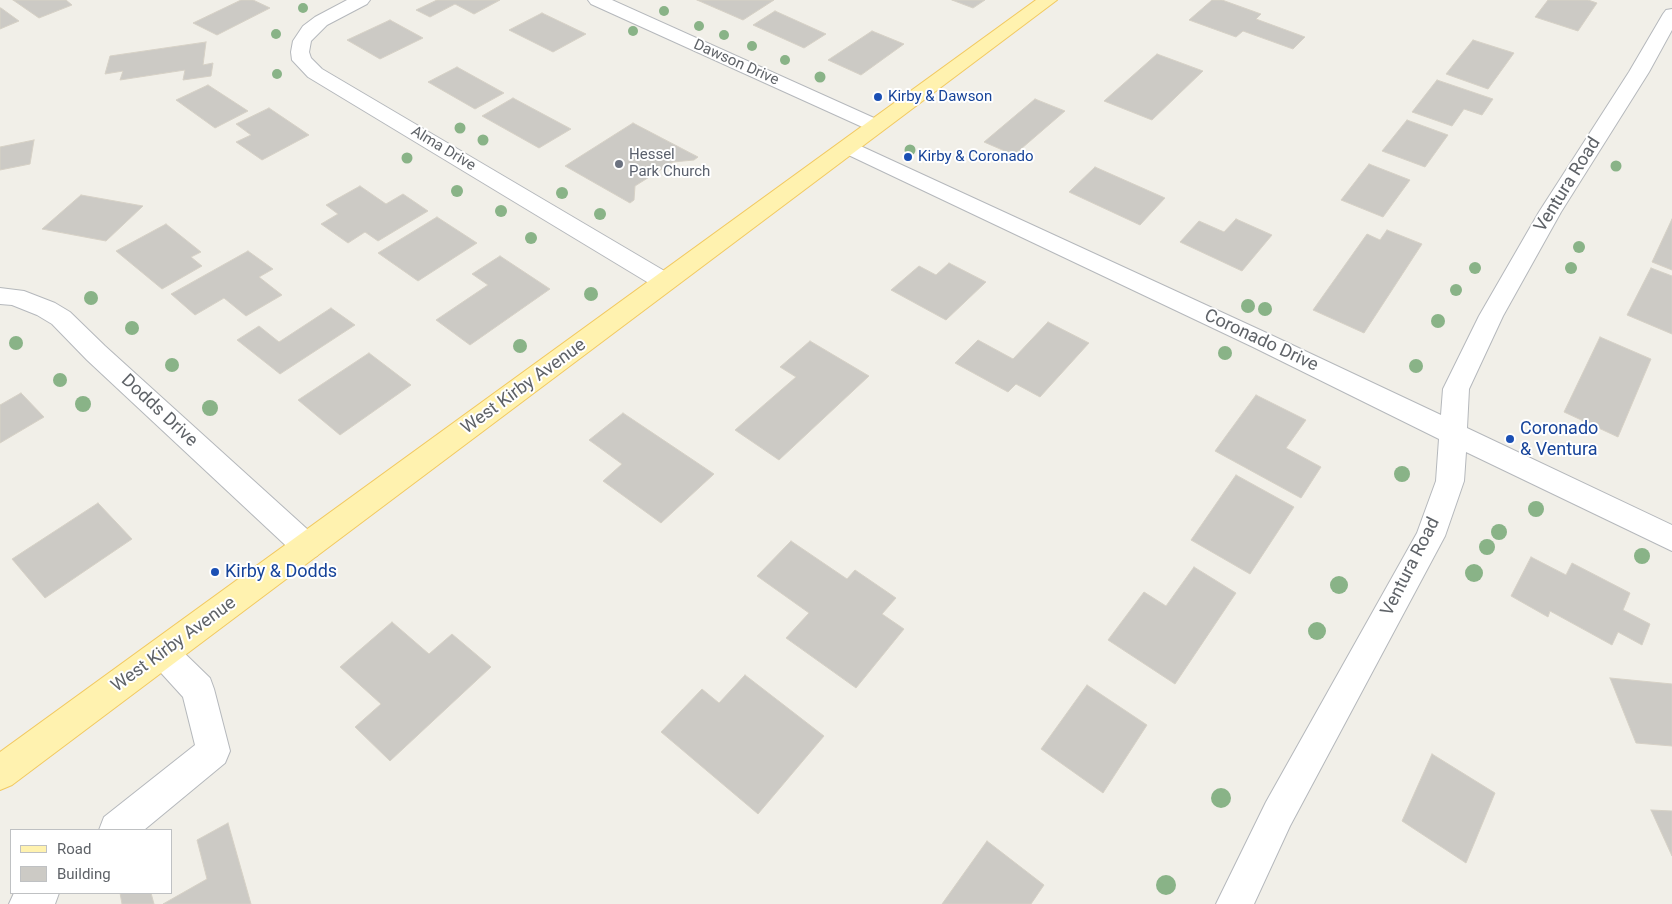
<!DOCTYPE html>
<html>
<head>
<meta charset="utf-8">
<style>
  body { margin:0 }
  #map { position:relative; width:1672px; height:904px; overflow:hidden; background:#f1efe8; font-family:Roboto,sans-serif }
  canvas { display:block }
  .legend { position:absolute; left:10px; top:829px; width:162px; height:65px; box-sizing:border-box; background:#fff; border:1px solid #bfc1c3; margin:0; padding:6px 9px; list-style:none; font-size:15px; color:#5f6368 }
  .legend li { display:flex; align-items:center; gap:10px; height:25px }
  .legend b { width:25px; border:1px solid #bfc1c3 }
</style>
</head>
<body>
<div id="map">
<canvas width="1672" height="904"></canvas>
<ul class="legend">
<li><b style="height:6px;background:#fff2af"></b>Road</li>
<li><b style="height:14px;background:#cccac5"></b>Building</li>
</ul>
</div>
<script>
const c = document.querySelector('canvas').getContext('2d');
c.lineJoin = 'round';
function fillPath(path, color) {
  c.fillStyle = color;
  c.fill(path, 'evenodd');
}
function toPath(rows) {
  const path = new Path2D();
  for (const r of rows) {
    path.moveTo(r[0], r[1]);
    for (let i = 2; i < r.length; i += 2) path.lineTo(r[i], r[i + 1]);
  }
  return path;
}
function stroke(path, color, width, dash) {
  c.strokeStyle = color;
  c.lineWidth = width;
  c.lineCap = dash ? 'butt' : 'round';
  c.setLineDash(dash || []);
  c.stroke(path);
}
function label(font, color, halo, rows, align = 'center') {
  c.font = font + ' Roboto,sans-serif';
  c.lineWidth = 4;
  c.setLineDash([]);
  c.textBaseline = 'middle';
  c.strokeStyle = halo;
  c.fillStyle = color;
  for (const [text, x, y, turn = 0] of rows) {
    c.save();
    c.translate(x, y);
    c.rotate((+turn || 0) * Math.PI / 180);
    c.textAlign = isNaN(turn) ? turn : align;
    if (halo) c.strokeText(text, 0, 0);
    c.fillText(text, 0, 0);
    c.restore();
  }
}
const building = toPath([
  [13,0,66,0,72,5,39,18,13,0],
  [241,0,253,0,270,8,217,35,193,23,241,0],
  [437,0,500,0,474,14,455,4,430,17,416,10,437,0],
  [697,0,774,0,743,20,697,0],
  [952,0,985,0,973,8,952,0],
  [1212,0,1222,0,1261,14,1256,19,1305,37,1293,49,1243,31,1236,37,1189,20,1212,0],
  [1548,0,1588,0,1597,3,1578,31,1535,17,1548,0],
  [0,8,1,8,19,21,0,29,0,8],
  [775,11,826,34,804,48,753,25,775,11],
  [542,13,586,34,553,52,509,30,542,13],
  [390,20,423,38,380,59,347,40,390,20],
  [872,31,904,44,861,75,828,60,872,31],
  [1473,40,1514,53,1488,89,1446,74,1473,40],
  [206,42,203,65,213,63,211,76,183,80,185,70,120,80,123,71,105,74,110,56,206,42],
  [1157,54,1203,71,1152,120,1104,101,1157,54],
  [457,67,504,93,475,109,428,82,457,67],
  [1437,80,1493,99,1482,115,1464,109,1452,126,1412,112,1437,80],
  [208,85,248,111,215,128,176,100,208,85],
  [513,98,571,129,539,148,482,116,513,98],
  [1035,99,1065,111,1014,155,984,142,1035,99],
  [269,108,309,135,262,160,236,142,251,135,236,124,269,108],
  [1407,120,1448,135,1425,167,1382,151,1407,120],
  [633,123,698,157,694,160,673,162,635,186,634,200,630,203,565,166,633,123],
  [34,140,30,164,0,170,0,147,34,140],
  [1369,164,1410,180,1383,217,1341,200,1369,164],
  [1095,167,1165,198,1140,225,1069,192,1095,167],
  [360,186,386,204,403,194,428,211,378,241,365,232,348,243,321,224,338,214,326,205,360,186],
  [81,195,143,206,106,241,42,229,81,195],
  [437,217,477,243,418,281,378,253,437,217],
  [1236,219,1272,235,1242,271,1180,242,1199,221,1224,232,1236,219],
  [1672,219,1672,270,1652,262,1672,219],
  [166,224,201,252,191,257,202,266,162,289,116,251,166,224],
  [1387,230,1422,244,1364,333,1313,310,1367,234,1380,240,1387,230],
  [248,251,273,269,259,277,282,295,246,316,224,298,195,315,171,294,248,251],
  [500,256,550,289,470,345,436,320,488,285,472,274,500,256],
  [949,263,986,282,946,320,891,290,919,266,936,275,949,263],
  [1651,268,1672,276,1672,334,1627,315,1651,268],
  [331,308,355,325,280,374,237,340,259,326,279,342,331,308],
  [1048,322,1089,343,1040,397,1016,384,1008,392,955,363,978,340,1013,359,1048,322],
  [1600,337,1651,359,1618,437,1564,412,1600,337],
  [810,341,869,376,779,460,735,430,796,377,780,367,810,341],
  [369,353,411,385,340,435,298,400,369,353],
  [21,393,44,417,0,443,0,405,21,393],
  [1256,395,1306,420,1286,448,1321,467,1301,498,1215,451,1256,395],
  [623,413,714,474,661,523,603,481,622,464,589,440,623,413],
  [1236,475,1294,507,1250,574,1191,540,1236,475],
  [98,503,132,539,45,598,12,559,98,503],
  [791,541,847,579,855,570,896,598,882,614,904,629,856,688,786,638,809,613,757,576,791,541],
  [1531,557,1566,575,1572,563,1630,593,1623,610,1650,624,1642,645,1618,632,1612,645,1550,611,1548,617,1511,596,1531,557],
  [1194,567,1236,593,1175,684,1108,640,1144,592,1166,606,1194,567],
  [392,622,429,654,452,634,491,667,390,761,355,727,381,704,340,667,392,622],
  [745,675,824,736,758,814,661,732,702,689,719,703,745,675],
  [1610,678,1672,684,1672,746,1636,743,1610,678],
  [1087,685,1147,725,1103,793,1041,749,1087,685],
  [1432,754,1495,793,1466,863,1402,821,1432,754],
  [1651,810,1672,811,1672,856,1651,810],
  [228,823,251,904,163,904,207,879,197,840,228,823],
  [987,841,1044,885,1031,904,942,904,987,841],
  [120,893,151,893,154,904,122,904,120,893]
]);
fillPath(building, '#cccac5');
stroke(building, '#d6d1c6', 1);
const minor = toPath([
  [347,0,370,0,367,4,327,25,311,41,309,52,311,58,322,69,673,276,677,282,673,288,665,290,657,288,308,77,292,60,291,52,293,41,303,26,315,17,347,0],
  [588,0,612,0,883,122,886,126,883,130,876,132,869,130,591,4,588,0],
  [1672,9,1672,30,1649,72,1561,212,1503,316,1469,389,1467,428,1672,525,1672,551,1466,452,1464,481,1445,536,1290,826,1254,904,1216,904,1266,802,1417,533,1436,481,1439,439,1253,347,840,151,836,147,840,143,847,141,854,143,1271,335,1441,415,1443,389,1479,316,1539,212,1629,72,1663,14,1666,10,1672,9],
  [0,288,24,291,55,303,70,312,105,346,317,538,322,547,317,556,307,559,297,556,87,360,52,324,37,315,12,305,0,304,0,288],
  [163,639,174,643,210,678,214,689,230,751,225,763,144,830,99,830,104,817,195,745,183,697,152,663,147,653,152,643,163,639],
  [14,893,59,893,55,904,9,904,14,893]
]);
const major = toPath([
  [1036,0,1057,0,12,785,0,790,0,752,1036,0]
]);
stroke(minor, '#b5b8bc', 2);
stroke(major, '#f2c960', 2);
fillPath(minor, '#fff');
fillPath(major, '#fff2af');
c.fillStyle = '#89b387';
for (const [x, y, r] of [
  [303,8,5],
  [664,11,5],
  [699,26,5],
  [633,31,5],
  [276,34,5],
  [724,35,5],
  [752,46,5],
  [785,60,5],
  [277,74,5],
  [820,77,5.5],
  [460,128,5.5],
  [483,140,5.5],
  [910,150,5.5],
  [407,158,5.5],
  [1616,166,5.5],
  [457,191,6],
  [562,193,6],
  [501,211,6],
  [600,214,6],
  [531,238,6],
  [1579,247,6],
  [1475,268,6],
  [1571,268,6],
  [1456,290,6],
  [591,294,7],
  [91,298,7],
  [1248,306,7],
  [1265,309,7],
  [1438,321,7],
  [132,328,7],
  [16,343,7],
  [520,346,7],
  [1225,353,7],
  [172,365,7],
  [1416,366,7],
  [60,380,7],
  [83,404,8],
  [210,408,8],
  [1402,474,8],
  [1536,509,8],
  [1499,532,8],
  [1487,547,8],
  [1642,556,8],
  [1474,573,9],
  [1339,585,9],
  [1317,631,9],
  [1221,798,10],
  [1166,885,10]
]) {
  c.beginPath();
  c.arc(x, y, r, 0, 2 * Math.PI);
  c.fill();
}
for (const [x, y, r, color] of [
  [878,97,5,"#1a4fb4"],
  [908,157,5,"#1a4fb4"],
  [619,164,5,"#6b7280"],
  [1510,439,5,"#1a4fb4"],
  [215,572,5,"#1a4fb4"]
]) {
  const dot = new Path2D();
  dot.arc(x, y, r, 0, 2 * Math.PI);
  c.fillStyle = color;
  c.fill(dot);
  stroke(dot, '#fff', 2);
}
label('15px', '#5f6368', '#fff', [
  ["Dawson Drive",736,63,24],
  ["Alma Drive",443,149,31]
]);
label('15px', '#164399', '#fff', [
  ["Kirby & Dawson",888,97],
  ["Kirby & Coronado",918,157]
], 'left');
label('15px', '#5b616d', '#fff', [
  ["Hessel",629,155],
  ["Park Church",629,172]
], 'left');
label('18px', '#5f6368', '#fff', [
  ["Ventura Road",1568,185,-58],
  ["Coronado Drive",1261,341,25],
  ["West Kirby Avenue",524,387,-36],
  ["Dodds Drive",159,411,43],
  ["Ventura Road",1411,567,-63],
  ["West Kirby Avenue",174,645,-36]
]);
label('18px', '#164399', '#fff', [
  ["Coronado",1520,429],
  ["& Ventura",1520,450],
  ["Kirby & Dodds",225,572]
], 'left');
</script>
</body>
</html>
